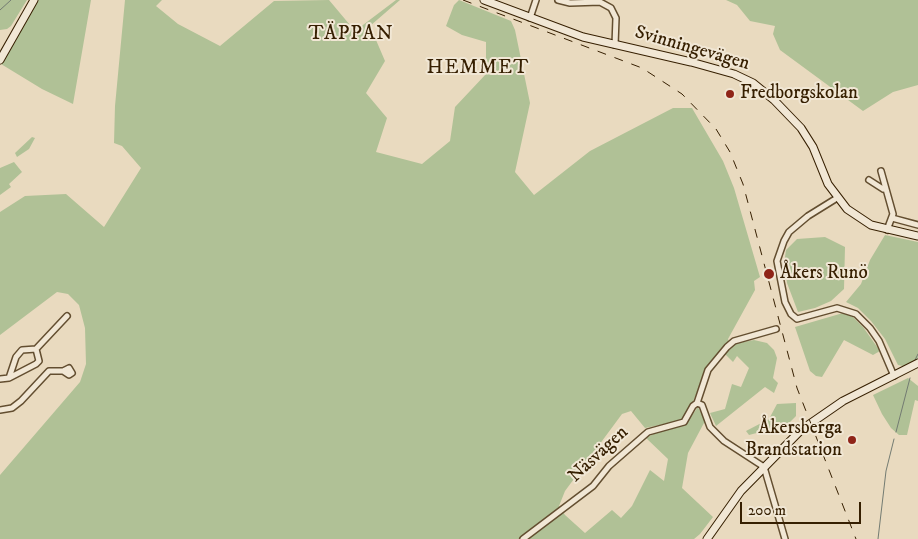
<!DOCTYPE html>
<html>
<head>
<meta charset="utf-8">
<style>
  body { margin:0 }
  #map { position:relative; width:918px; height:539px; overflow:hidden; background:#e9dabf; font-family:"IM FELL DW Pica",serif }
  canvas { display:block }
  .scale { position:absolute; left:740px; top:502px; width:121px; height:22px; box-sizing:border-box; border:2px solid #361f01; border-top:0; padding-left:6px; font-size:15px; line-height:18px; white-space:nowrap; color:#361f01; -webkit-text-stroke:4px #f1e7d5; paint-order:stroke }
</style>
</head>
<body>
<div id="map">
<canvas width="918" height="539"></canvas>
<div class="scale">200 m</div>
</div>
<script>
const c = document.querySelector('canvas').getContext('2d');
c.lineJoin = 'round';
function fillPath(path, color) {
  c.fillStyle = color;
  c.fill(path, 'evenodd');
}
function toPath(rows) {
  const path = new Path2D();
  for (const r of rows) {
    path.moveTo(r[0], r[1]);
    for (let i = 2; i < r.length; i += 2) path.lineTo(r[i], r[i + 1]);
  }
  return path;
}
function stroke(path, color, width, dash) {
  c.strokeStyle = color;
  c.lineWidth = width;
  c.lineCap = dash ? 'butt' : 'round';
  c.setLineDash(dash || []);
  c.stroke(path);
}
function label(font, color, halo, rows, align = 'center') {
  c.font = font + ' "IM FELL DW Pica",serif';
  c.lineWidth = 4;
  c.setLineDash([]);
  c.textBaseline = 'middle';
  c.strokeStyle = halo;
  c.fillStyle = color;
  for (const [text, x, y, turn = 0] of rows) {
    c.save();
    c.translate(x, y);
    c.rotate((+turn || 0) * Math.PI / 180);
    c.textAlign = isNaN(turn) ? turn : align;
    if (halo) c.strokeText(text, 0, 0);
    c.fillText(text, 0, 0);
    c.restore();
  }
}
fillPath(toPath([
  [0,0,27,0,11,26,7,29,0,30],
  [38,0,91,0,73,104,42,89,1,64],
  [125,0,162,0,156,6,178,24,220,46,274,1,329,0,355,31,396,0,400,0,370,26,385,61,366,93,387,118,376,152,422,164,450,141,455,107,486,74,486,42,462,35,446,26,454,5,459,0,511,21,515,30,530,103,515,172,534,195,590,151,673,108,692,108,723,161,734,188,760,277,754,281,755,290,728,339,729,342,709,363,687,416,679,421,645,428,631,411,622,414,565,491,559,506,565,515,585,533,612,510,621,518,632,506,650,470,664,481,668,459,646,438,661,430,685,425,698,407,705,421,688,453,682,488,713,517,700,534,694,539,0,539,0,475,80,382,86,364,85,328,79,305,68,294,57,292,0,335,0,212,25,196,66,194,104,227,141,168,122,146,114,143,115,106],
  [726,0,918,0,918,85,893,92,863,111,780,50,773,34,775,26,750,21,737,5],
  [32,137,35,138,29,149,17,157,15,153],
  [14,162,22,172,9,184,11,187,0,195,0,168],
  [885,235,918,242,918,359,903,366,898,365,885,339,871,321,858,308,846,302,861,284,870,260],
  [825,237,845,247,844,289,831,301,815,308,798,312,787,283,784,264,786,250,797,239],
  [843,313,853,317,863,327,880,351,873,355,844,340,822,377,816,376,810,371,795,327],
  [754,340,767,343,774,350,777,358,773,378,778,383,774,393,765,387,716,426,710,413,725,409,732,384,741,387,749,368,737,356,733,362,725,354,733,344],
  [908,378,918,386,918,401,915,400,907,435,899,435,891,428,882,414,873,395],
  [796,403,796,416,787,425,749,435,746,431,769,419,777,404]
]), '#b0c196');
stroke(toPath([
  [0,10,11,0],
  [915,360,918,354],
  [896,432,910,378],
  [878,539,886,471,894,439]
]), '#737b72', 1);
const street = toPath([
  [558,0,570,3,600,2,611,8,616,18,615,45],
  [530,18,536,0],
  [881,171,893,214,887,230],
  [869,180,883,189],
  [837,198,808,216,789,232,784,241,777,261,785,302,791,314,797,319,837,308,856,314,870,328,879,341,894,376],
  [892,218,918,225],
  [36,349,67,316],
  [0,379,9,378,36,364,39,361,36,349,22,350,16,357,9,378],
  [697,403,702,405,710,427,724,441,764,467,785,539],
  [697,403,708,370,727,347,734,341,776,329],
  [0,410,12,408,21,401,49,371,63,371,69,375,72,373,69,368,63,371],
  [523,539,593,486,609,466,648,432,684,422,693,406,697,403]
]);
const secondary = toPath([
  [484,0,583,37,691,62,734,74,753,83,774,100,801,128,813,147,828,184,847,209,871,225,918,236],
  [0,60,34,0],
  [707,539,741,491,801,430,843,401,918,363]
]);
stroke(street, '#634e30', 8);
stroke(secondary, '#361f01', 9);
stroke(street, '#f1e7d5', 5);
stroke(secondary, '#f1e7d5', 7);
stroke(toPath([
  [463,0,642,68,682,94,716,129,730,152,743,184,797,388,856,539]
]), '#361f01', 1, [9, 9]);
for (const [x, y, r, color] of [
  [730,94,5,"#8f2418"],
  [769,274,6,"#8f2418"],
  [852,440,5,"#8f2418"]
]) {
  const dot = new Path2D();
  dot.arc(x, y, r, 0, 2 * Math.PI);
  c.fillStyle = color;
  c.fill(dot);
  stroke(dot, '#f1e7d5', 2);
}
label('19px', '#361f01', '#f1e7d5', [
  ["Svinningevägen",692,49,16],
  ["Näsvägen",599,455,-43]
]);
label('19px', '#361f01', '#f1e7d5', [
  ["Fredborgskolan",740,94],
  ["Åkers Runö",780,274],
  ["Åkersberga",842,429,"right"],
  ["Brandstation",842,451,"right"]
], 'left');
c.letterSpacing = '1px';
label('20px', '#361f01', '#f1e7d5', [
  ["TÄPPAN",351,35],
  ["HEMMET",478,69]
]);
c.letterSpacing = '0px';
</script>
</body>
</html>
